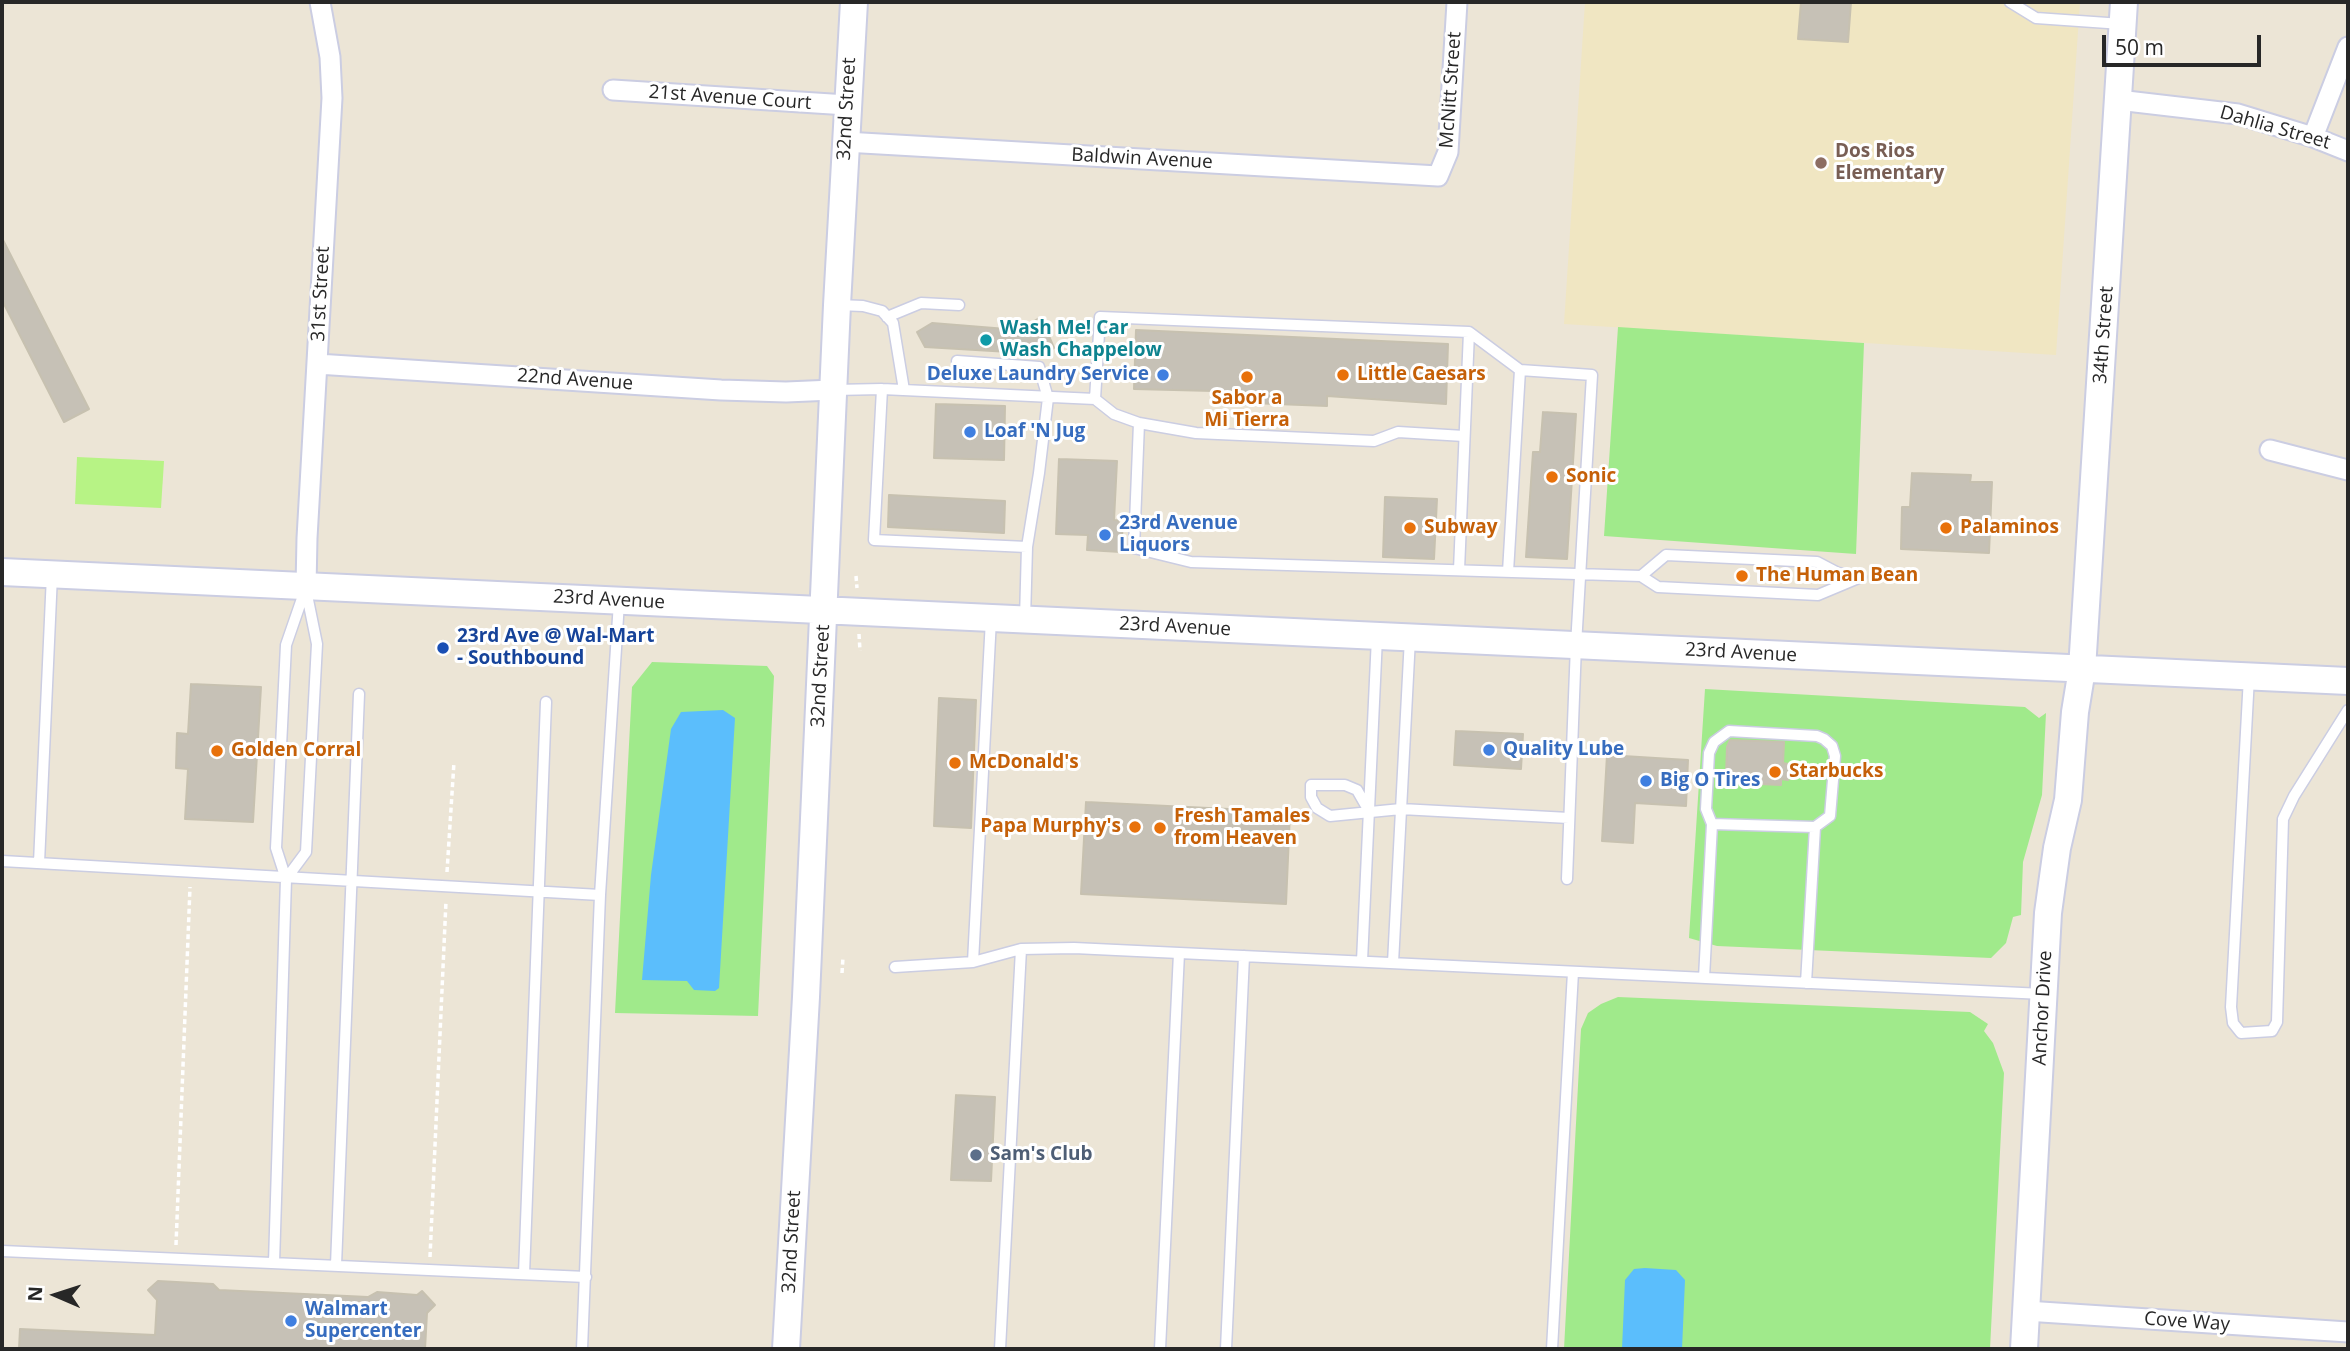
<!DOCTYPE html>
<html>
<head>
<meta charset="utf-8">
<style>
  body { margin:0 }
  #map { position:relative; width:2350px; height:1351px; overflow:hidden; background:#ece5d6; font-family:"Open Sans",sans-serif }
  canvas { display:block }
  .frame { position:absolute; inset:0; border:4px solid #272727; pointer-events:none }
  .north { position:absolute; left:21px; top:1260px; width:70px; height:70px; -webkit-text-stroke:5px #fff; paint-order:stroke; rotate:273deg; font-size:19px; font-weight:700; line-height:28px; text-align:center; color:#272727 }
  .north::after { content:''; display:block; margin:auto; width:24px; height:32px; background:#272727; clip-path:polygon(50% 0,100% 100%,50% 72%,0 100%) }
  .scale { position:absolute; left:2102px; top:35px; width:159px; height:32px; box-sizing:border-box; border:4px solid #272727; border-top:0; padding-left:9px; font-size:21px; line-height:24px; white-space:nowrap; color:#272727; -webkit-text-stroke:5px #fff; paint-order:stroke }
</style>
</head>
<body>
<div id="map">
<canvas width="2350" height="1351"></canvas>
<div class="frame"></div>
<div class="north">N</div>
<div class="scale">50 m</div>
</div>
<script>
const c = document.querySelector('canvas').getContext('2d');
c.lineJoin = 'round';
function fillPath(path, color) {
  c.fillStyle = color;
  c.fill(path, 'evenodd');
}
function toPath(rows) {
  const path = new Path2D();
  for (const r of rows) {
    path.moveTo(r[0], r[1]);
    for (let i = 2; i < r.length; i += 2) path.lineTo(r[i], r[i + 1]);
  }
  return path;
}
function stroke(path, color, width, dash) {
  c.strokeStyle = color;
  c.lineWidth = width;
  c.lineCap = dash ? 'butt' : 'round';
  c.setLineDash(dash || []);
  c.stroke(path);
}
function label(font, color, halo, rows, align = 'center') {
  c.font = font + ' "Open Sans",sans-serif';
  c.lineWidth = 6;
  c.setLineDash([]);
  c.textBaseline = 'middle';
  c.strokeStyle = halo;
  c.fillStyle = color;
  for (const [text, x, y, turn = 0] of rows) {
    c.save();
    c.translate(x, y);
    c.rotate((+turn || 0) * Math.PI / 180);
    c.textAlign = isNaN(turn) ? turn : align;
    if (halo) c.strokeText(text, 0, 0);
    c.fillText(text, 0, 0);
    c.restore();
  }
}
fillPath(toPath([
  [1585,2,2080,2,2056,355,1564,324]
]), '#f0e6c2');
fillPath(toPath([
  [1618,327,1864,343,1856,554,1604,536],
  [652,662,767,666,774,676,758,1016,615,1013,632,687],
  [1705,689,2025,707,2039,718,2046,713,2042,795,2023,862,2021,915,2013,917,2006,943,1991,958,1717,946,1689,938],
  [1618,997,1970,1012,1988,1024,1984,1031,1993,1043,2004,1073,1990,1349,1564,1349,1581,1029,1588,1013,1601,1004]
]), '#a0ea8b');
fillPath(toPath([
  [77,457,164,461,161,508,75,504]
]), '#b7f385');
fillPath(toPath([
  [723,710,735,718,719,988,715,991,694,990,687,981,642,980,651,875,671,729,681,712],
  [1645,1268,1676,1270,1685,1280,1682,1349,1622,1349,1625,1280,1634,1269]
]), '#5bbefc');
const building = toPath([
  [1801,2,1851,2,1848,42,1798,39,1801,2],
  [2,238,89,409,64,422,2,300,2,238],
  [1041,317,1054,348,1043,354,925,347,917,332,932,323,1019,330,1041,317],
  [1136,330,1448,344,1446,404,1327,396,1327,406,1252,403,1253,392,1134,389,1136,330],
  [936,404,1005,406,1004,460,934,458,936,404],
  [1543,412,1576,414,1567,559,1526,557,1533,452,1540,452,1543,412],
  [1059,459,1117,461,1114,520,1123,521,1121,552,1087,550,1088,535,1056,534,1059,459],
  [1912,473,1971,475,1970,482,1992,482,1989,553,1901,549,1902,507,1910,507,1912,473],
  [889,495,1005,501,1004,533,888,527,889,495],
  [1385,497,1437,499,1434,559,1383,557,1385,497],
  [191,684,261,687,253,822,185,819,188,769,176,768,177,733,188,734,191,684],
  [939,698,976,700,971,828,934,826,939,698],
  [1456,731,1523,734,1521,769,1454,765,1456,731],
  [1730,740,1784,742,1783,763,1788,764,1788,780,1781,779,1781,785,1738,783,1738,775,1726,775,1727,747,1730,740],
  [1607,755,1688,760,1686,806,1635,803,1633,843,1602,841,1607,755],
  [1086,802,1290,812,1286,904,1081,894,1086,802],
  [956,1095,995,1097,991,1181,951,1180,956,1095],
  [158,1281,213,1284,219,1290,368,1297,377,1292,417,1295,422,1291,435,1305,427,1313,425,1349,19,1349,20,1329,155,1335,157,1300,148,1290,158,1281]
]);
fillPath(building, '#c6c1b6');
stroke(building, '#c7c1b0', 2);
const lane = toPath([
  [2010,2,2036,18,2122,24],
  [838,305,863,306,882,311,893,323,904,390],
  [887,317,921,303,959,305],
  [1469,332,1520,370],
  [957,361,1039,367,1048,398,1039,473,1027,547],
  [882,389,874,540,1027,547,1025,619],
  [834,390,882,389,1095,399,1114,414,1139,423,1196,433,1374,441,1398,432,1464,436],
  [1095,399,1100,317,1469,332,1459,570],
  [1139,423,1134,548,1191,562,1641,576,1658,587,1818,595,1861,577],
  [1508,572,1520,370,1592,375,1576,645,1567,879],
  [1641,576,1666,555,1817,562,1838,573,1860,577],
  [2249,677,2231,1007,2233,1023,2241,1033,2272,1031,2277,1022,2283,819,2294,796,2348,710],
  [1369,811,1357,790,1345,785,1311,785,1311,797,1317,808,1330,816,1401,809,1569,818],
  [1712,824,1706,809,1709,753,1714,742,1729,731,1817,736,1824,739,1832,746,1835,756,1830,816,1815,827],
  [2,861,600,895],
  [39,863,52,575],
  [286,879,306,852,317,644,306,590],
  [1362,961,1377,637],
  [973,962,991,619],
  [1393,963,1410,638],
  [895,967,973,962,1021,949,1074,948,2043,994],
  [1704,978,1712,824,1815,827,1806,983],
  [2,1251,586,1277],
  [274,1263,286,879,276,848,286,645,306,587],
  [336,1265,359,694],
  [524,1274,546,702],
  [582,1349,600,895,619,602],
  [1000,1349,1021,949],
  [1160,1349,1179,953],
  [1226,1349,1244,956],
  [1552,1349,1573,972]
]);
const street = toPath([
  [613,90,847,105],
  [2118,100,2238,114,2313,137,2348,151],
  [2313,137,2348,47],
  [845,142,1438,176,1448,152,1457,2],
  [317,364,721,390,786,392,833,390],
  [2270,450,2348,470],
  [306,587,307,538,332,98,330,57,320,2],
  [2026,1311,2348,1332]
]);
const secondary = toPath([
  [2,572,2348,681],
  [786,1349,806,997,837,305,854,2],
  [2024,1349,2048,913,2057,848,2068,800,2075,712,2082,669,2124,2]
]);
stroke(lane, '#cbcde2', 13);
stroke(street, '#cbcde2', 23);
stroke(secondary, '#cbcde2', 30);
stroke(toPath([
  [856,576,857,588],
  [859,634,860,651],
  [447,872,454,762],
  [842,973,843,957],
  [176,1245,190,887],
  [430,1257,446,901]
]), '#fff', 3.5, [5, 3.5]);
stroke(lane, '#fff', 10);
stroke(street, '#fff', 19);
stroke(secondary, '#fff', 26);
for (const [x, y, r, color] of [
  [1821,163,7,"#8d6e63"],
  [986,340,7,"#0f9aa8"],
  [1163,375,7,"#3f7fe0"],
  [1343,375,7,"#e8710a"],
  [1247,377,7,"#e8710a"],
  [970,432,7,"#3f7fe0"],
  [1552,477,7,"#e8710a"],
  [1410,528,7,"#e8710a"],
  [1946,528,7,"#e8710a"],
  [1105,535,7,"#3f7fe0"],
  [1742,576,7,"#e8710a"],
  [443,648,7,"#1a4fb4"],
  [1489,750,7,"#3f7fe0"],
  [217,751,7,"#e8710a"],
  [955,763,7,"#e8710a"],
  [1775,772,7,"#e8710a"],
  [1646,781,7,"#3f7fe0"],
  [1135,827,7,"#e8710a"],
  [1160,828,7,"#e8710a"],
  [976,1155,7,"#5c6f8a"],
  [291,1321,7,"#3f7fe0"]
]) {
  const dot = new Path2D();
  dot.arc(x, y, r, 0, 2 * Math.PI);
  c.fillStyle = color;
  c.fill(dot);
  stroke(dot, '#fff', 2.5);
}
label('19px', '#272727', '#fff', [
  ["McNitt Street",1451,90,-86],
  ["21st Avenue Court",730,98,4],
  ["32nd Street",847,109,-87],
  ["Dahlia Street",2275,128,16],
  ["Baldwin Avenue",1142,159,3],
  ["31st Street",321,294,-87],
  ["34th Street",2104,335,-86],
  ["22nd Avenue",575,380,4],
  ["23rd Avenue",609,600,3],
  ["23rd Avenue",1175,627,3],
  ["23rd Avenue",1741,653,3],
  ["32nd Street",821,676,-87],
  ["Anchor Drive",2043,1008,-87],
  ["32nd Street",792,1242,-87],
  ["Cove Way",2187,1322,4]
]);
label('bold 19px', '#785e54', '#fff', [
  ["Dos Rios",1835,152],
  ["Elementary",1835,174]
], 'left');
label('bold 19px', '#0d838f', '#fff', [
  ["Wash Me! Car",1000,329],
  ["Wash Chappelow",1000,351]
], 'left');
label('bold 19px', '#366cbe', '#fff', [
  ["Deluxe Laundry Service",1149,375,"right"],
  ["Loaf 'N Jug",984,432],
  ["23rd Avenue",1119,524],
  ["Liquors",1119,546],
  ["Quality Lube",1503,750],
  ["Big O Tires",1660,781],
  ["Walmart",305,1310],
  ["Supercenter",305,1332]
], 'left');
label('bold 19px', '#c56008', '#fff', [
  ["Little Caesars",1357,375],
  ["Sabor a",1247,399,"center"],
  ["Mi Tierra",1247,421,"center"],
  ["Sonic",1566,477],
  ["Subway",1424,528],
  ["Palaminos",1960,528],
  ["The Human Bean",1756,576],
  ["Golden Corral",231,751],
  ["McDonald's",969,763],
  ["Starbucks",1789,772],
  ["Fresh Tamales",1174,817],
  ["from Heaven",1174,839],
  ["Papa Murphy's",1121,827,"right"]
], 'left');
label('bold 19px', '#164399', '#fff', [
  ["23rd Ave @ Wal-Mart",457,637],
  ["- Southbound",457,659]
], 'left');
label('bold 19px', '#4e5e75', '#fff', [
  ["Sam's Club",990,1155]
], 'left');
</script>
</body>
</html>
